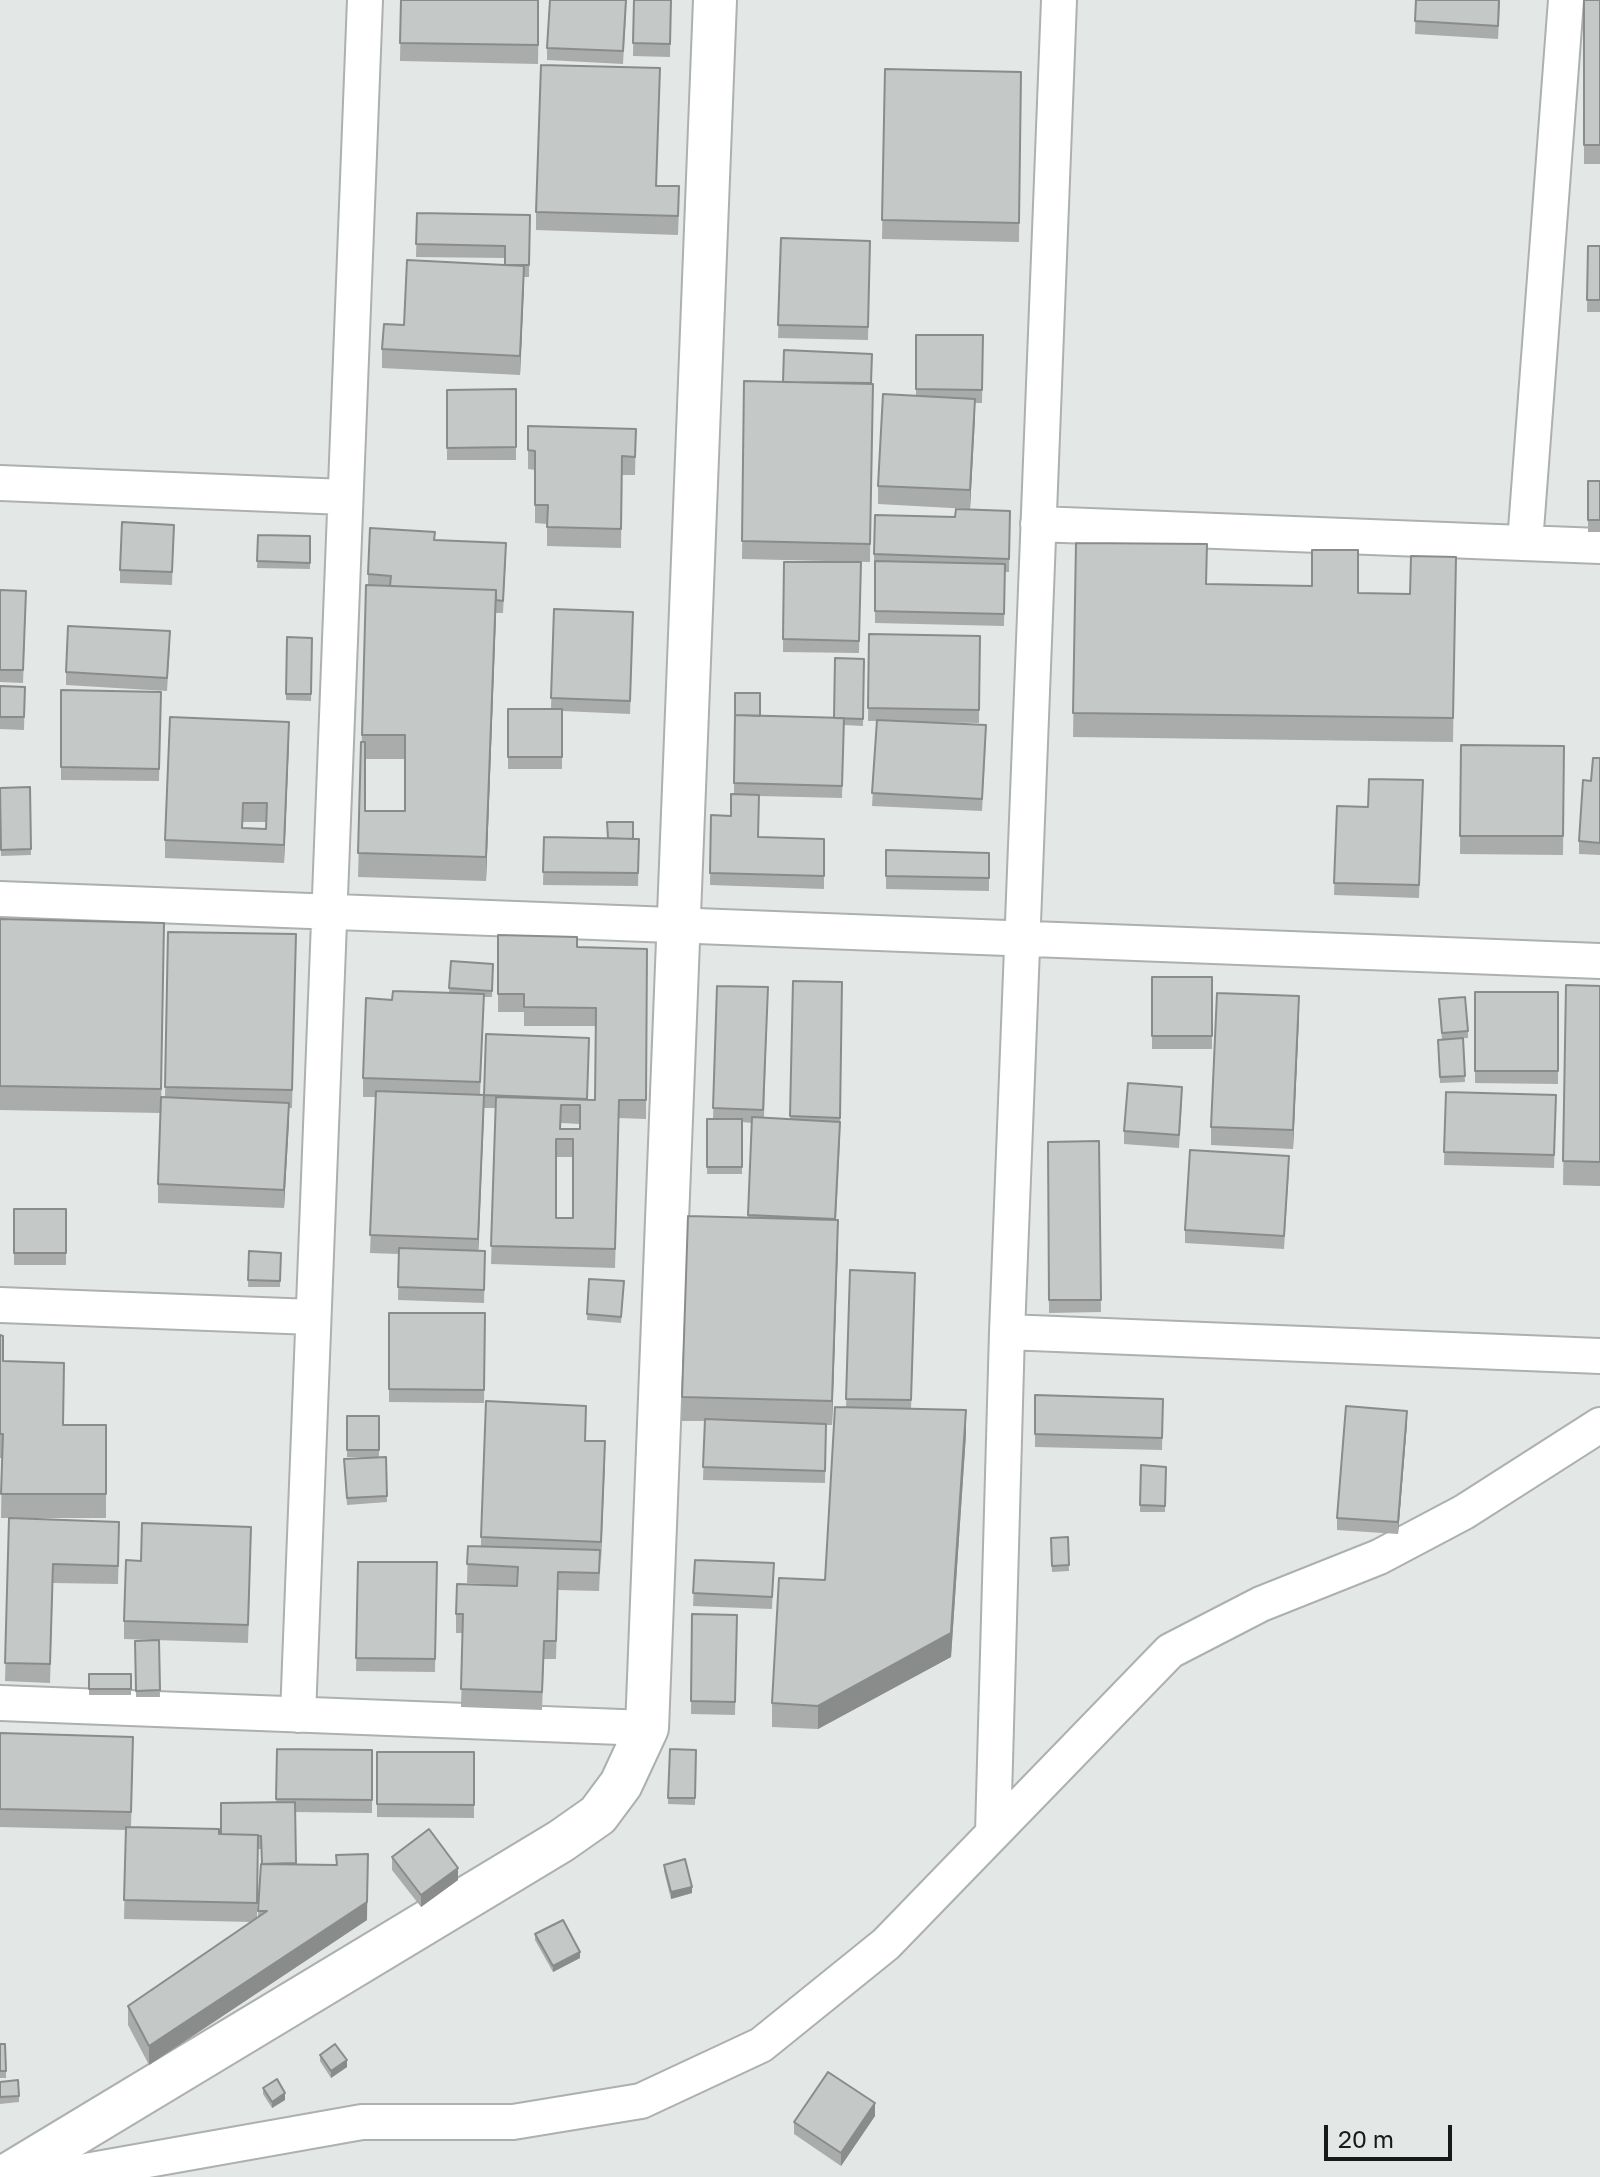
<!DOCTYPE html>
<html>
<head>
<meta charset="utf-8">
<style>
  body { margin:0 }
  #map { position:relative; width:1600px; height:2177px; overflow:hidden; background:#e3e7e5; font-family:"Golos Text",sans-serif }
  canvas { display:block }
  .scale { position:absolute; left:1324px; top:2125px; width:128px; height:36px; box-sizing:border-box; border:4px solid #181a19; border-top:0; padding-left:10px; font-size:24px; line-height:28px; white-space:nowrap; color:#181a19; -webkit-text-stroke:6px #e3e7e5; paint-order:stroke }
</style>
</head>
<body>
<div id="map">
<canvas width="1600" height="2177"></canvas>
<div class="scale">20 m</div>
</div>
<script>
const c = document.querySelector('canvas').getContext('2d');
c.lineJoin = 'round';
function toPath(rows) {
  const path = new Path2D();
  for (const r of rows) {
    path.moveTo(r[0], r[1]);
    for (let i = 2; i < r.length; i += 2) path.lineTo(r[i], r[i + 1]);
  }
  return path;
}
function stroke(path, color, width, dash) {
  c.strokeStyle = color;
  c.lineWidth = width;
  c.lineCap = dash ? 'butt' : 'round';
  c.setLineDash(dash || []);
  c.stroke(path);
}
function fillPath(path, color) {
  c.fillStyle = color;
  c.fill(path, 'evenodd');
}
const minor = toPath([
  [0,483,345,497],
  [1038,524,1600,546],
  [1525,543,1566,0],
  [0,899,1600,961],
  [0,1305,313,1317],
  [1007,1332,1600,1356],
  [0,1703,647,1728],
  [298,1715,365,0],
  [993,1833,1007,1332,1059,0],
  [52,2177,362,2122,513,2122,641,2101,761,2045,886,1944,1170,1651,1261,1604,1379,1557,1464,1512,1600,1425]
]);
const tertiary = toPath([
  [4,2177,561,1841,598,1815,621,1784,647,1728,715,0]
]);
stroke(minor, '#acb0ae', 38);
stroke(tertiary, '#acb0ae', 46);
stroke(minor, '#fff', 34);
stroke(tertiary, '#fff', 42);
fillPath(toPath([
  [401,0,539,0,538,64,400,61],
  [634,0,671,0,670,57,633,56],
  [1416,0,1500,0,1498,39,1415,34],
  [1584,0,1600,0,1600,164,1584,164],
  [626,13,623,64,547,60,547,48],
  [885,69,1021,72,1019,242,882,239],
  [679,205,678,235,536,230,536,212],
  [417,213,530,215,529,277,524,277,520,375,382,368,382,349,404,325,505,265,505,258,416,257],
  [781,238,870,241,868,340,778,338],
  [1588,246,1600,246,1600,312,1587,312],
  [916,335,983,335,982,403,975,403,970,509,878,504,878,486,916,396],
  [744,381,872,383,870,562,742,559],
  [516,389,516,460,447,460,447,390],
  [528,426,636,429,635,475,622,475,621,548,547,546,547,524,535,523,535,470,528,469],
  [1588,481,1600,481,1600,532,1588,532],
  [1010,511,1009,572,1005,572,1004,626,875,623,875,567,874,567,874,554],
  [174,525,172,585,120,583,120,570],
  [258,535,310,536,310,569,257,568],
  [435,540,506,556,503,613,496,613,486,881,358,877,366,585,368,585,368,574],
  [365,759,405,759,405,811,365,811],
  [1076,543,1206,584,1358,593,1410,594,1456,557,1453,742,1073,737],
  [784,562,861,562,859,653,783,652],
  [0,590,26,604,23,683,0,682],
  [554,609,633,625,630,714,562,711,562,769,508,769,508,709,551,709],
  [869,634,980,636,979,723,921,722,986,738,982,811,872,806,877,721,868,721],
  [312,638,311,701,286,700,286,694],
  [170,644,167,691,66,685,66,672],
  [864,659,863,726,844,725,842,798,759,796,758,837,824,839,824,889,710,885,711,815,731,816,734,794,735,693,760,716,834,718],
  [0,686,25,687,24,730,0,729],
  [61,690,161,692,159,781,61,780],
  [289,741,284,863,165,858,165,840],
  [243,822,266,822,266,829,243,828],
  [1461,745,1564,746,1563,855,1460,854],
  [1600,758,1600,855,1579,854,1579,841,1591,781],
  [1423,780,1419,898,1334,895,1337,806,1368,807],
  [30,787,31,855,1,856,0,788],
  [544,837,639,839,638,886,543,885],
  [886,850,989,853,989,891,886,889],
  [0,919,164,947,161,1113,0,1110],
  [168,932,296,934,292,1108,289,1108,284,1208,158,1203,158,1184,165,1098],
  [498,935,577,947,647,949,646,1119,619,1118,615,1268,491,1264,496,1108,484,1108,478,1251,485,1251,484,1303,398,1300,399,1254,370,1253,376,1097,363,1097,363,1078,392,1000,449,992,451,961,493,964,492,997,484,997,480,1095,595,1100,596,1026,524,1026,524,1012,498,1012],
  [561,1123,580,1124,580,1129,560,1129],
  [556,1157,573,1157,573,1218,556,1218],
  [1152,977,1212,977,1212,1049,1152,1049],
  [793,981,842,982,840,1140,836,1220,838,1244,832,1425,826,1425,825,1483,703,1480,705,1421,682,1421,682,1397,748,1218,752,1123,742,1122,742,1174,707,1174,707,1119,713,1119,717,986,768,987,764,1118,790,1119],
  [1566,985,1600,986,1600,1186,1563,1185],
  [1475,992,1558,992,1558,1084,1475,1083],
  [1439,1006,1468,1031,1468,1038,1452,1039,1463,1038,1465,1082,1440,1083,1438,1040,1442,1040],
  [1299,1015,1293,1149,1211,1145,1211,1127],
  [1446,1092,1556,1095,1554,1168,1444,1165],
  [1182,1100,1179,1148,1124,1144,1124,1131],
  [1099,1141,1101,1312,1049,1313,1048,1142],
  [1289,1169,1284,1249,1185,1243,1185,1230],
  [14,1209,66,1209,66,1265,14,1265],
  [249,1251,281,1253,280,1287,248,1287],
  [850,1270,915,1291,911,1409,966,1434,951,1657,818,1729,772,1727,772,1703,825,1580,846,1408],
  [589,1279,624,1281,621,1323,587,1320],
  [389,1313,485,1313,484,1403,389,1402],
  [0,1335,3,1361,64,1425,106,1425,106,1518,1,1518,2,1458,0,1458],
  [1035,1395,1163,1399,1162,1450,1035,1447],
  [347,1416,379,1416,379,1457,347,1457],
  [1407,1423,1398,1534,1337,1530,1337,1518],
  [586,1441,605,1460,599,1591,558,1590,556,1659,544,1659,542,1710,461,1707,463,1633,456,1633,456,1614,517,1586,467,1583,468,1546,481,1546,481,1537],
  [386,1457,387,1502,347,1505,344,1459],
  [1141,1465,1166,1467,1165,1512,1140,1512],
  [9,1518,119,1540,118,1584,53,1583,50,1683,5,1681],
  [1068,1537,1069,1571,1052,1572,1051,1538],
  [251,1545,248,1643,124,1639,124,1621,141,1561],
  [695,1560,774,1563,772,1609,693,1606],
  [358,1562,437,1562,435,1672,356,1671],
  [692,1614,737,1615,735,1715,691,1714],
  [159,1640,160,1697,136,1697,135,1641],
  [89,1674,131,1674,131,1695,89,1695],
  [0,1733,133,1755,131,1827,219,1834,221,1834,276,1802,277,1749,372,1750,372,1813,295,1812,296,1865,336,1865,336,1855,367,1920,149,2065,128,2025,128,2006,252,1922,124,1919,126,1830,0,1827],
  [258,1849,261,1849,262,1864,261,1864,258,1917,257,1918],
  [670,1749,696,1750,695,1805,668,1804],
  [377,1752,474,1752,474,1818,377,1817],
  [392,1857,458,1880,421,1907,392,1870],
  [664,1865,692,1893,671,1899,664,1871],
  [535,1934,580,1958,553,1972,535,1940],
  [0,2044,6,2071,6,2078,0,2078],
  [320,2055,347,2067,331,2078,320,2061],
  [0,2082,19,2096,19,2102,0,2104],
  [263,2088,285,2100,272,2108,263,2094],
  [875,2116,841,2166,794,2134,794,2122]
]), '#a9acab');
fillPath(toPath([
  [524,266,524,285,520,375,520,356],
  [975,399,975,418,970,509,970,490],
  [496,590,496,613,486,881,486,857],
  [289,722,289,741,284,863,284,845],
  [1299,996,1299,1015,1293,1149,1293,1130],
  [484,1095,484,1114,478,1258,478,1239],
  [289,1103,289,1122,284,1208,284,1190],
  [838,1220,838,1244,832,1425,832,1401],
  [966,1410,966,1434,951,1657,818,1729,818,1706],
  [1407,1411,1407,1423,1398,1534,1398,1522],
  [605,1441,605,1460,601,1561,601,1542],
  [368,1854,367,1920,149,2065,149,2046],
  [458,1868,458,1880,421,1907,421,1895],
  [692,1887,692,1893,671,1899,671,1892],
  [580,1952,580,1958,553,1972,553,1966],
  [347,2060,347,2067,331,2078,331,2071],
  [285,2093,285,2100,272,2108,272,2102],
  [875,2103,875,2116,841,2166,841,2153]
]), '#898c8b');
const building = toPath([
  [401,0,538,0,538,45,400,43,401,0],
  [550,0,626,0,623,51,547,48,550,0],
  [634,0,671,0,670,44,633,43,634,0],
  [1416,0,1499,0,1498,26,1415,21,1416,0],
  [1584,0,1600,0,1600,145,1584,145,1584,0],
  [541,65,660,68,656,186,679,186,678,216,536,212,541,65],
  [885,69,1021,72,1019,223,882,220,885,69],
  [417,213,530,215,529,265,505,265,505,246,416,244,417,213],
  [781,238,870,241,868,327,778,325,781,238],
  [1588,246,1600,246,1600,300,1587,300,1588,246],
  [407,260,524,266,520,356,382,349,384,324,404,325,407,260],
  [916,335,983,335,982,390,916,389,916,335],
  [784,350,872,354,871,383,783,382,784,350],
  [744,381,873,384,870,544,742,541,744,381],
  [516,389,516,447,447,448,447,390,516,389],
  [883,394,975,399,970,490,878,486,883,394],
  [528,426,636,429,635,457,622,456,621,529,547,527,548,505,535,505,535,451,528,450,528,426],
  [1588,481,1600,481,1600,520,1588,520,1588,481],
  [956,509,1010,511,1009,559,874,554,875,515,955,517,956,509],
  [122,522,174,525,172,572,120,570,122,522],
  [370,528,435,532,434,540,506,543,503,601,496,600,496,590,390,586,391,576,368,574,370,528],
  [258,535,310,536,310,563,257,561,258,535],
  [1076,543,1207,544,1206,584,1312,586,1312,550,1358,550,1358,593,1410,594,1411,556,1456,557,1453,718,1073,713,1076,543],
  [875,561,1005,564,1004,614,875,611,875,561],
  [784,562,861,562,859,641,783,639,784,562],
  [366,585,496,590,486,857,358,853,361,742,365,742,365,811,405,811,405,735,362,735,366,585],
  [0,590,26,591,23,670,0,670,0,590],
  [554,609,633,612,630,701,551,698,554,609],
  [68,626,170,631,167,678,66,672,68,626],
  [869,634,980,636,979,710,868,708,869,634],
  [287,637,312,638,311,694,286,694,287,637],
  [835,658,864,659,863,719,834,718,835,658],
  [0,686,25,687,24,717,0,717,0,686],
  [61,690,161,692,159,769,61,767,61,690],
  [735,693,760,693,760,716,735,715,735,693],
  [508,709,562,709,562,757,508,757,508,709],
  [735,715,844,718,842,786,734,783,735,715],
  [170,717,289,722,284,845,165,840,170,717],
  [243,803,267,803,266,829,242,828,243,803],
  [877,720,986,725,982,799,872,793,877,720],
  [1461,745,1564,746,1563,836,1460,836,1461,745],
  [1593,758,1600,758,1600,843,1579,841,1583,780,1591,781,1593,758],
  [1369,779,1423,780,1419,885,1334,883,1337,806,1368,807,1369,779],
  [30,787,31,849,1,850,0,788,30,787],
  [731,794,759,795,758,837,824,839,824,876,710,873,711,815,731,816,731,794],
  [607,822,633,822,633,839,608,838,607,822],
  [544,837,639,839,638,873,543,872,544,837],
  [886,850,989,853,989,878,886,876,886,850],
  [0,919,164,923,161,1089,0,1086,0,919],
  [168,932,296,934,292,1090,165,1087,168,932],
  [498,935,577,937,577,947,647,949,646,1100,619,1100,615,1249,491,1246,496,1097,595,1100,596,1008,524,1007,524,994,498,994,498,935],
  [561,1105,580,1105,580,1129,560,1129,561,1105],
  [556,1139,573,1139,573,1218,556,1218,556,1139],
  [451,961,493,964,492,991,449,988,451,961],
  [1152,977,1212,977,1212,1036,1152,1036,1152,977],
  [793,981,842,982,840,1118,790,1116,793,981],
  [1566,985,1600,986,1600,1162,1563,1161,1566,985],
  [717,986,768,987,763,1110,713,1108,717,986],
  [393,991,484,994,480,1082,363,1078,366,998,392,1000,393,991],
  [1475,992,1558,992,1558,1071,1475,1071,1475,992],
  [1217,993,1299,996,1293,1130,1211,1127,1217,993],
  [1465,997,1468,1031,1442,1033,1439,999,1465,997],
  [486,1034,589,1038,587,1099,484,1095,486,1034],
  [1463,1038,1465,1076,1440,1077,1438,1040,1463,1038],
  [1128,1083,1182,1087,1179,1135,1124,1131,1128,1083],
  [376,1091,484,1095,478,1239,370,1235,376,1091],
  [1446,1092,1556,1095,1554,1155,1444,1152,1446,1092],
  [161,1097,289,1103,284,1190,158,1184,161,1097],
  [752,1117,840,1122,835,1219,748,1215,752,1117],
  [707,1119,742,1119,742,1167,707,1167,707,1119],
  [1099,1141,1101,1300,1049,1300,1048,1142,1099,1141],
  [1190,1150,1289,1156,1284,1236,1185,1230,1190,1150],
  [14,1209,66,1209,66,1253,14,1253,14,1209],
  [688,1216,838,1220,832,1401,682,1397,688,1216],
  [399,1248,485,1251,484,1290,398,1287,399,1248],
  [249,1251,281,1253,280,1281,248,1280,249,1251],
  [850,1270,915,1273,911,1400,846,1399,850,1270],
  [589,1279,624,1281,621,1317,587,1314,589,1279],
  [389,1313,485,1313,484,1390,389,1389,389,1313],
  [0,1335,3,1336,3,1361,64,1363,63,1425,106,1425,106,1494,1,1494,3,1434,0,1434,0,1335],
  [1035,1395,1163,1399,1162,1438,1035,1434,1035,1395],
  [486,1401,586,1406,585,1441,605,1441,601,1542,481,1537,486,1401],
  [1346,1406,1407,1411,1398,1522,1337,1518,1346,1406],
  [835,1407,966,1410,951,1633,818,1706,772,1703,779,1578,825,1580,835,1407],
  [347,1416,379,1416,379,1450,347,1450,347,1416],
  [705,1419,826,1424,825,1471,703,1467,705,1419],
  [386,1457,387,1496,347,1498,344,1459,386,1457],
  [1141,1465,1166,1467,1165,1506,1140,1505,1141,1465],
  [9,1518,119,1522,118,1566,53,1564,50,1664,5,1663,9,1518],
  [142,1523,251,1527,248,1625,124,1621,126,1560,141,1561,142,1523],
  [1068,1537,1069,1565,1052,1566,1051,1538,1068,1537],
  [468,1546,600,1550,599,1573,558,1572,556,1641,544,1641,542,1692,461,1689,463,1614,456,1614,457,1584,517,1586,518,1567,467,1564,468,1546],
  [695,1560,774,1563,772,1597,693,1593,695,1560],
  [358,1562,437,1562,435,1659,356,1658,358,1562],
  [692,1614,737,1615,735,1702,691,1701,692,1614],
  [159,1640,160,1690,136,1691,135,1641,159,1640],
  [89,1674,131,1674,131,1689,89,1689,89,1674],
  [0,1733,133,1737,131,1812,0,1809,0,1733],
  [277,1749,372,1750,372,1800,276,1799,277,1749],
  [670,1749,696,1750,695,1798,668,1798,670,1749],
  [377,1752,474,1752,474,1805,377,1804,377,1752],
  [295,1802,296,1863,262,1864,261,1836,258,1836,258,1835,221,1834,221,1803,295,1802],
  [126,1827,219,1829,219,1834,258,1835,257,1903,124,1900,126,1827],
  [429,1829,458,1868,421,1895,392,1857,429,1829],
  [368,1854,367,1902,149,2046,128,2006,267,1911,258,1911,261,1864,337,1865,336,1855,368,1854],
  [685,1859,692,1887,671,1892,664,1865,685,1859],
  [563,1920,580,1952,553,1966,535,1934,563,1920],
  [0,2044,5,2044,6,2071,0,2071,0,2044],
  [335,2044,347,2060,331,2071,320,2055,335,2044],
  [828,2072,875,2103,841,2153,794,2122,828,2072],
  [277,2079,285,2093,272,2102,263,2088,277,2079],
  [18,2080,19,2096,0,2097,0,2082,18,2080]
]);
fillPath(building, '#c4c8c7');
stroke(building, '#898c8b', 2);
</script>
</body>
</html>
